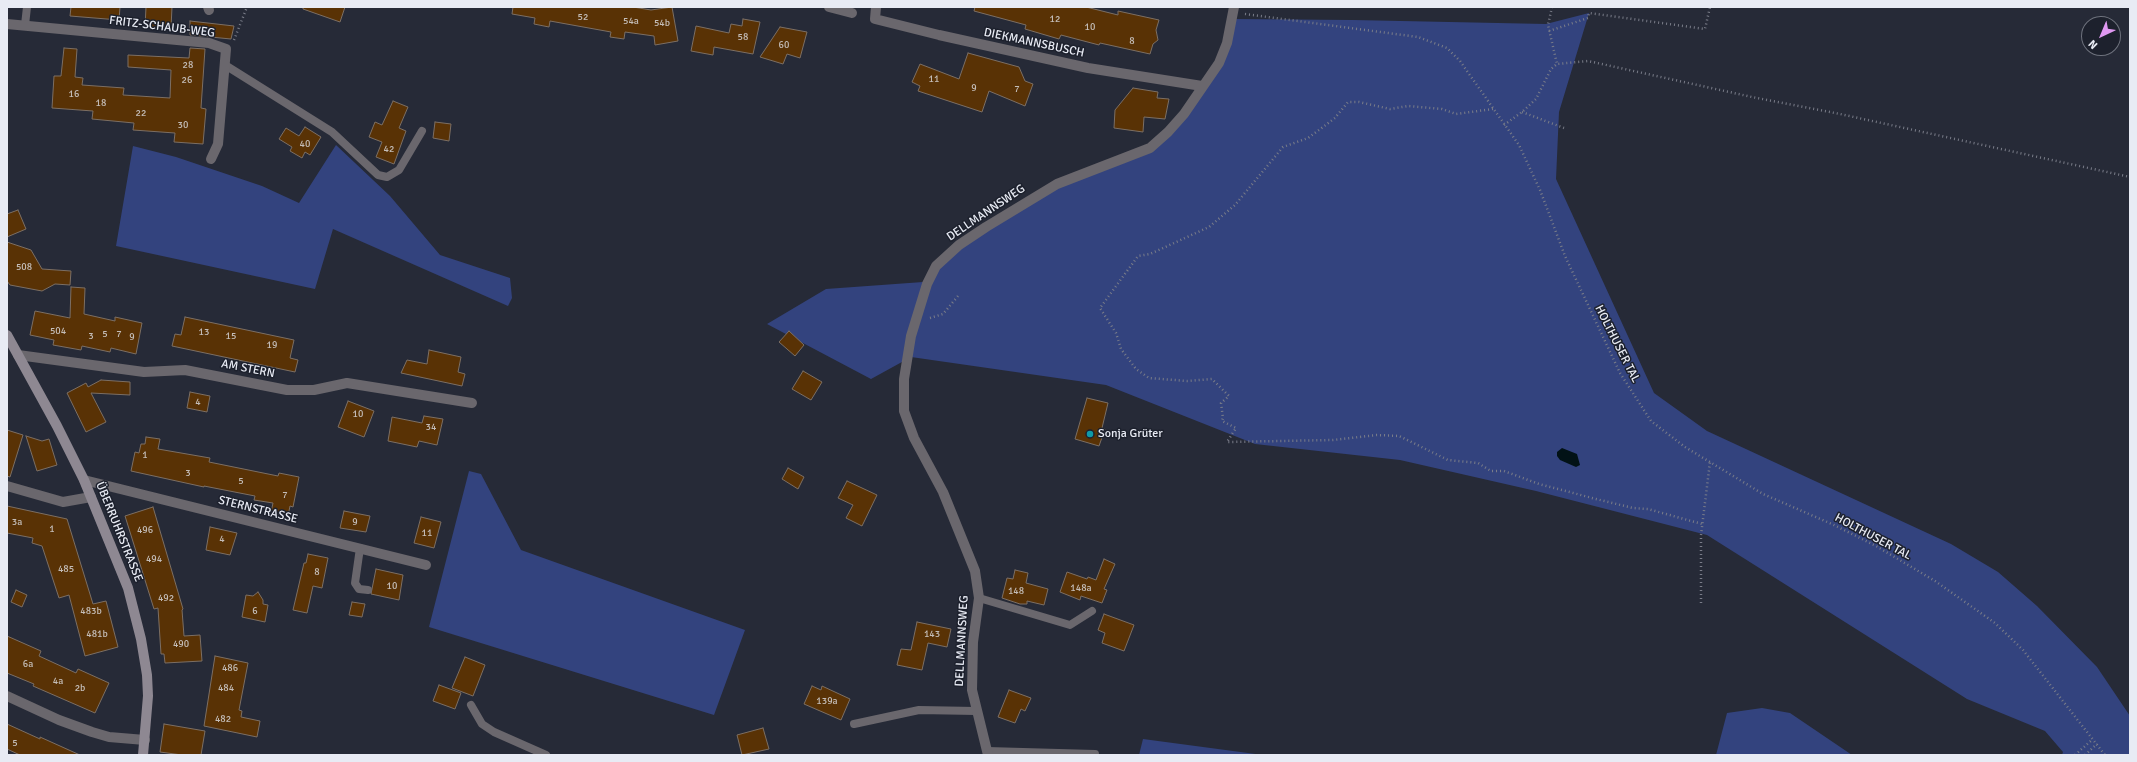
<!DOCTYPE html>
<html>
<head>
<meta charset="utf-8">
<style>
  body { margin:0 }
  #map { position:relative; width:2137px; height:762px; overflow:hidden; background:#262a37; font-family:Signika,sans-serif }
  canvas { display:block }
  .frame { position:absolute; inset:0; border:8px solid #e8ebf4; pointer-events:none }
  .north { position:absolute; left:2081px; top:16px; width:40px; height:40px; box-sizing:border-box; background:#1d212d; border:1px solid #6e727d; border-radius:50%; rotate:224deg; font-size:11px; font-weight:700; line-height:16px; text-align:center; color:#e8ebf4 }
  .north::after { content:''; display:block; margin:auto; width:14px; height:18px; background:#df98f1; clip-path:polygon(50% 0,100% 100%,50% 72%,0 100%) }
</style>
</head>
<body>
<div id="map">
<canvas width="2137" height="762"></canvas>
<div class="frame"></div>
<div class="north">N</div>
</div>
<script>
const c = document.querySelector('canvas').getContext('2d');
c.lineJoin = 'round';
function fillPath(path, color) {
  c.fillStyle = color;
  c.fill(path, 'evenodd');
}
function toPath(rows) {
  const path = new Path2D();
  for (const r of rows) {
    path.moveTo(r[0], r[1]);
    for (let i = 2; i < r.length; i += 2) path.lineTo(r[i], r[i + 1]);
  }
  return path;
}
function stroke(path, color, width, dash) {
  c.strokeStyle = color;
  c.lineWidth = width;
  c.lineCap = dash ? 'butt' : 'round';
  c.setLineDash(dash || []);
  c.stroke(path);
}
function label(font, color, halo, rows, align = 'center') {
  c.font = font + ' Signika,sans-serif';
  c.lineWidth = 3;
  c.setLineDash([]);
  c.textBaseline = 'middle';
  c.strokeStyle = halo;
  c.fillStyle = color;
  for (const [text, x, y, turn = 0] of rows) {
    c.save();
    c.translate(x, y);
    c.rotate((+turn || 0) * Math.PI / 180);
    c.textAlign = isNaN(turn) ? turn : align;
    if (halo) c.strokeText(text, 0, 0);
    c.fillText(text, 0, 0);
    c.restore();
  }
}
fillPath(toPath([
  [1589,13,1559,112,1556,179,1654,393,1707,431,1951,544,1998,572,2037,606,2097,667,2130,716,2130,755,2062,755,2063,752,2045,731,1967,699,1707,535,1536,491,1400,460,1255,444,1106,385,911,357,871,379,767,324,826,289,923,282,963,246,1041,195,1151,149,1220,64,1231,19,1353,20,1546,24],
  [336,145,390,196,440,255,510,278,512,298,508,306,333,229,315,289,116,246,133,146,176,157,262,186,299,203],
  [469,471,481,474,521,550,745,630,714,715,429,627],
  [1762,708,1790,713,1852,755,1716,755,1727,713],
  [1143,739,1263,755,1139,755]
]), '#33437e');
fillPath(toPath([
  [1562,448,1577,454,1580,465,1576,467,1560,460,1557,456,1557,452]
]), '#021216');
const building = toPath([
  [71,7,120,7,119,20,70,16,71,7],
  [146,7,172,7,171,28,145,27,146,7],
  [303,7,345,7,340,22,303,9,303,7],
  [513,7,633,7,651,10,672,7,678,41,655,45,654,36,625,32,624,39,610,37,611,32,550,21,549,27,534,24,535,18,512,14,513,7],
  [975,7,1086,7,1118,15,1118,11,1159,20,1156,30,1158,40,1153,44,1150,54,1100,43,1099,45,1061,35,1059,39,1025,29,1026,25,974,11,975,7],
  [743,19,760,22,753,54,714,47,713,55,691,51,696,26,729,33,731,24,742,26,743,19],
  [190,21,234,26,231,39,190,35,190,21],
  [780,27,807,32,800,58,787,54,783,64,760,57,780,27],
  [64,48,77,49,75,77,83,78,82,85,124,88,123,95,170,98,171,70,128,67,128,55,189,58,190,48,205,49,201,108,206,109,203,144,174,142,175,133,133,130,134,123,92,119,93,111,52,108,54,76,61,76,64,48],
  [968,53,1019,67,1025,81,1033,84,1025,106,989,91,982,112,918,91,920,86,912,82,920,64,959,79,968,53],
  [1133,88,1158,92,1157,98,1169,99,1165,119,1144,117,1143,132,1114,128,1115,110,1133,88],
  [393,101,408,107,399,128,406,131,394,164,376,157,382,142,369,137,375,122,382,125,393,101],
  [435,122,451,124,449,141,433,138,435,122],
  [305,127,321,137,310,155,305,152,302,158,290,151,292,147,279,139,286,128,299,136,305,127],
  [18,210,26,229,7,237,7,214,18,210],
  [7,242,31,250,42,269,71,271,70,285,55,284,42,291,10,285,7,281,7,242],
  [71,287,85,288,84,314,115,321,115,317,142,323,136,354,111,348,110,352,82,346,81,350,53,345,54,340,30,335,35,311,70,318,71,287],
  [185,317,294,340,290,358,298,360,295,372,172,346,175,334,181,335,185,317],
  [789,331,804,345,795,356,779,342,789,331],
  [429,350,461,357,458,372,465,374,462,386,401,373,407,360,427,364,429,350],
  [803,371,822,382,811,400,792,389,803,371],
  [101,380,130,382,130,395,91,393,106,422,86,432,67,393,86,383,88,387,101,380],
  [190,392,210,396,207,412,187,408,190,392],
  [1087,398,1108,403,1102,428,1105,429,1099,446,1075,439,1087,398],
  [348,401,374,411,364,437,338,427,348,401],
  [424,416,443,419,437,445,419,441,417,447,388,441,392,417,422,423,424,416],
  [7,430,23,435,10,477,7,476,7,430],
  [26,436,42,441,49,439,57,465,37,471,26,436],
  [146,437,160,439,158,449,210,458,209,462,278,476,279,473,299,477,293,507,290,506,288,516,271,512,273,503,254,500,255,496,204,486,204,487,131,471,135,452,139,453,141,444,145,444,146,437],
  [788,468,804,477,798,489,782,479,788,468],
  [847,481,877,495,862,526,846,518,853,505,838,498,847,481],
  [7,506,67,519,93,604,106,601,118,647,85,656,69,595,59,598,42,546,32,543,33,538,7,533,7,506],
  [153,507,183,609,182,610,184,636,200,635,202,661,165,663,164,654,161,654,158,608,154,609,125,516,153,507],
  [344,511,370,516,366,532,340,528,344,511],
  [421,517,441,522,434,548,414,543,421,517],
  [210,527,237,533,230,555,206,550,210,527],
  [308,554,328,558,322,588,313,586,307,613,293,610,304,563,306,563,308,554],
  [1104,559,1115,564,1104,589,1107,590,1102,603,1081,596,1080,600,1060,592,1067,572,1087,579,1088,577,1096,580,1104,559],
  [376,569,403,575,399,600,371,594,376,569],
  [1015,570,1028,573,1026,583,1048,589,1044,605,1027,601,1027,604,1020,604,1002,598,1007,578,1013,579,1015,570],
  [16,590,27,595,22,607,11,602,16,590],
  [258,592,263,600,263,604,268,605,265,622,242,617,246,595,253,596,258,592],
  [352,602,365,604,362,617,349,615,352,602],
  [1104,614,1134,625,1124,651,1102,643,1105,633,1098,630,1104,614],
  [917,622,951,629,947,647,928,643,922,670,897,665,901,649,911,650,917,622],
  [7,636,41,651,39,656,76,673,78,669,109,683,95,713,33,686,34,684,7,673,7,636],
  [215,656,248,663,239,710,242,711,241,717,260,721,257,737,204,726,215,656],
  [465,657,485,665,473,696,452,688,465,657],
  [439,685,461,693,455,709,433,701,439,685],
  [812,686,821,690,822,686,850,699,841,720,804,704,812,686],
  [1009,690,1031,698,1025,711,1021,709,1015,723,998,717,1009,690],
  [7,724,40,739,40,737,80,755,20,755,7,749,7,724],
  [164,724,205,731,201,755,182,755,160,752,164,724],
  [763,728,769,749,742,755,737,735,763,728]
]);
fillPath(building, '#593205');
stroke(building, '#7c6f64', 1);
stroke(toPath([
  [1552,7,1548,25,1557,64],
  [1245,14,1418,37,1447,48,1460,61,1519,145,1540,190,1565,256,1620,373,1651,421,1685,447,1763,494,1834,525,1876,546,1935,581,1995,623,2023,650,2105,755],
  [1549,31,1588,18,1589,13,1705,29,1710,7],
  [234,40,247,7],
  [1493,109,1456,114,1442,109,1408,106,1390,109,1359,102,1348,102,1335,118,1319,130,1308,138,1283,147,1235,205,1209,227,1150,254,1138,256,1100,308,1116,333,1121,349,1136,369,1149,378,1187,381,1212,379,1229,396,1221,403,1223,418,1222,421,1236,428,1227,442,1333,440,1377,435,1399,436,1448,460,1478,463,1491,471,1504,471,1539,484,1596,499,1633,508,1648,509,1702,524],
  [1522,112,1564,128],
  [1504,125,1522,112,1536,99,1551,69,1557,64,1588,61,1752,97,1840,114,2130,177],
  [930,318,943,314,958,296],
  [1701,603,1701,535,1710,462],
  [2075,755,2093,739],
  [2085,755,2097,744]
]), '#7a7d89', 2.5, [1, 3]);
stroke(toPath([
  [25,25,27,7],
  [225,65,332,132,378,175,387,177,399,170,422,131],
  [360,548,355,583,359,589,368,590],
  [979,598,1070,625,1092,611],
  [471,705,482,724,494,732,546,755],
  [854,724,919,710,976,711],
  [987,751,1095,754]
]), '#6a676d', 8);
stroke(toPath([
  [208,7,209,10],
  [829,7,852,13],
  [876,7,875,19,939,35,1088,68,1202,86],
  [7,24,209,43,226,49,218,144,211,159],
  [18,355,144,372,185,370,287,390,314,390,347,383,472,403],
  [84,480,426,565],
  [7,486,63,502,91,497],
  [7,696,59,720,92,732,109,737,145,740],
  [988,755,972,690,973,642,979,598,975,571,943,492,914,438,904,411,904,379,911,336,927,284,936,266,959,245,986,227,1057,184,1150,148,1168,132,1184,114,1219,63,1227,43,1234,7]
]), '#6a676d', 10);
stroke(toPath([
  [7,335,57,426,84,480,128,588,141,639,147,675,148,696,143,755]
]), '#8e8892', 10);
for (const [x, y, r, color] of [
  [1090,434,4,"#0f9aa8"]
]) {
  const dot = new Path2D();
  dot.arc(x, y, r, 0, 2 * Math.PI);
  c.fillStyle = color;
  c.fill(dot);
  stroke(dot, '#1d212d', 1.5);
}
label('10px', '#c4bdb8', null, [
  ["52",583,17],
  ["12",1055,19],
  ["54a",631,21],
  ["54b",662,23],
  ["10",1090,27],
  ["58",743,37],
  ["8",1132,41],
  ["60",784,45],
  ["28",188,65],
  ["11",934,79],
  ["26",187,80],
  ["9",974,88],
  ["7",1017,89],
  ["16",74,94],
  ["18",101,103],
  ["22",141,113],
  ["30",183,125],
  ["40",305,144],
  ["42",389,149],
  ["508",24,267],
  ["504",58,331],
  ["13",204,332],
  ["5",105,334],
  ["7",119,334],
  ["3",91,336],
  ["15",231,336],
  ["9",132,337],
  ["19",272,345],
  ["4",198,402],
  ["10",358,414],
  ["34",431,427],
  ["1",145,455],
  ["3",188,473],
  ["5",241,481],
  ["7",285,495],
  ["3a",17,522],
  ["9",355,522],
  ["1",52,529],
  ["496",145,530],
  ["11",427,533],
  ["4",222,539],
  ["494",154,559],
  ["485",66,569],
  ["8",317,572],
  ["10",392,586],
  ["148a",1081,588],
  ["148",1016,591],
  ["492",166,598],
  ["483b",91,611],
  ["6",255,611],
  ["481b",97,634],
  ["143",932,634],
  ["490",181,644],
  ["6a",28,664],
  ["486",230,668],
  ["4a",58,681],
  ["2b",80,688],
  ["484",226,688],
  ["139a",827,701],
  ["482",223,719],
  ["5",15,743]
]);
label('12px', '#e8ebf4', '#1d212d', [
  ["FRITZ-SCHAUB-WEG",162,27,7],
  ["DIEKMANNSBUSCH",1034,43,12],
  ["DELLMANNSWEG",986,213,-34],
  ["HOLTHUSER TAL",1617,344,63],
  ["AM STERN",248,369,11],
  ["STERNSTRASSE",258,510,14],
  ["ÜBERRUHRSTRASSE",119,532,68],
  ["HOLTHUSER TAL",1873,537,28],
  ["DELLMANNSWEG",962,641,-87]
]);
label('12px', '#e8ebf4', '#1d212d', [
  ["Sonja Grüter",1098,434]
], 'left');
</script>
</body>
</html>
